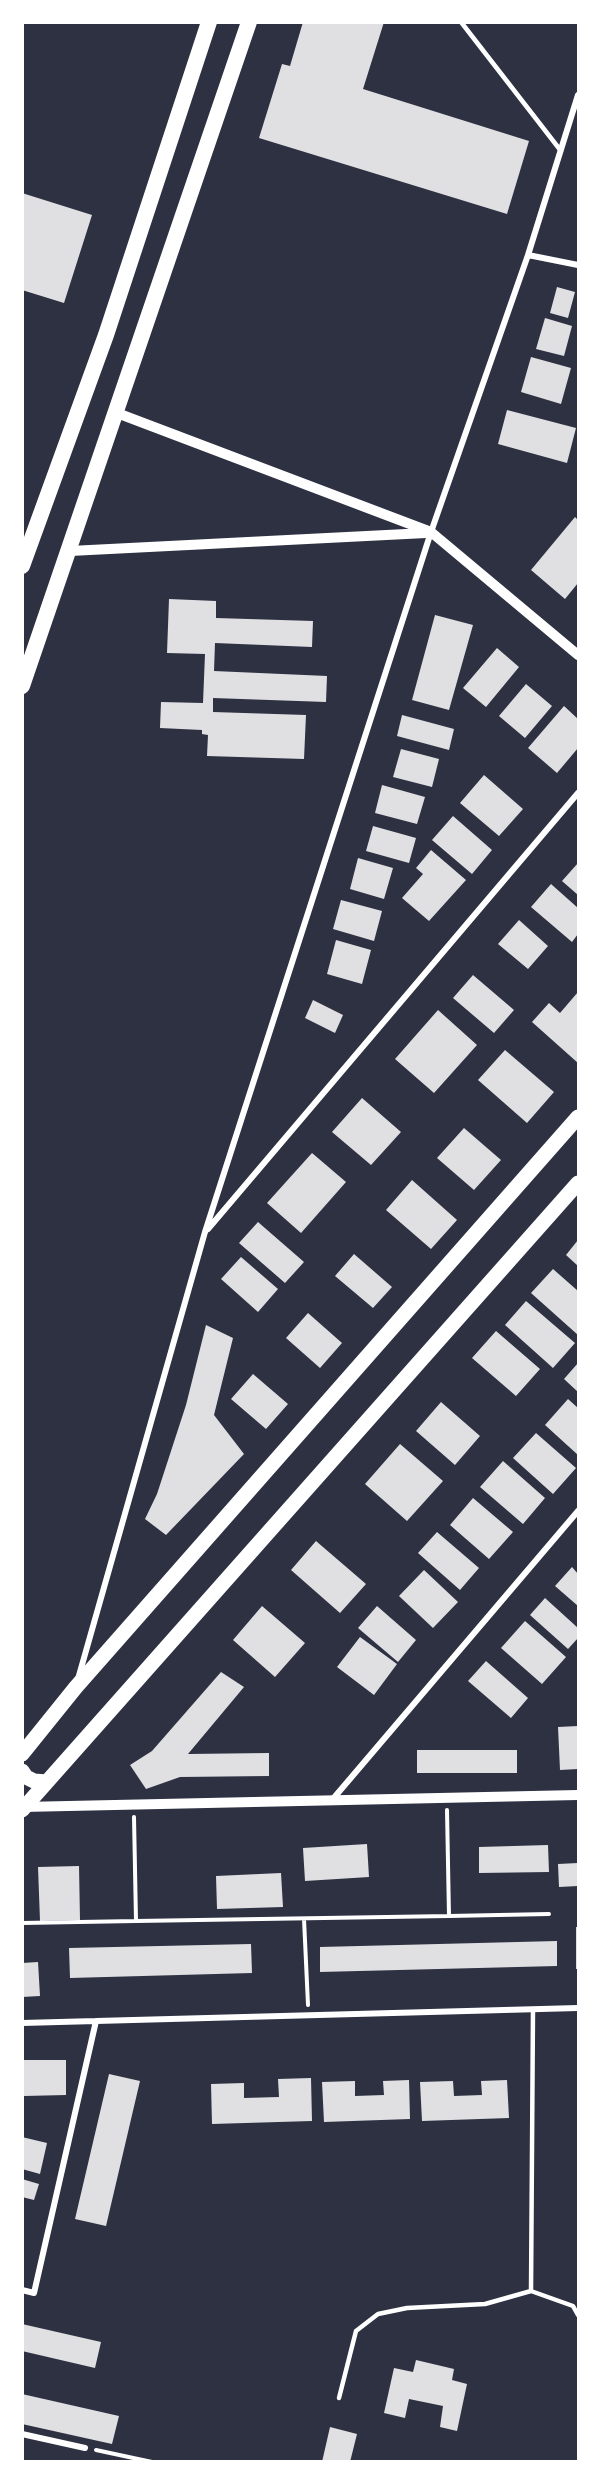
<!DOCTYPE html>
<html>
<head>
<meta charset="utf-8">
<style>
  body { margin:0 }
  #map { position:relative; width:601px; height:2484px; overflow:hidden; background:#2d3142; font-family:"Crimson Pro",serif }
  canvas { display:block }
  .frame { position:absolute; inset:0; border:24px solid #fff; pointer-events:none }
</style>
</head>
<body>
<div id="map">
<canvas width="601" height="2484"></canvas>
<div class="frame"></div>
</div>
<script>
const c = document.querySelector('canvas').getContext('2d');
c.lineJoin = 'round';
function fillPath(path, color) {
  c.fillStyle = color;
  c.fill(path, 'evenodd');
}
function toPath(rows) {
  const path = new Path2D();
  for (const r of rows) {
    path.moveTo(r[0], r[1]);
    for (let i = 2; i < r.length; i += 2) path.lineTo(r[i], r[i + 1]);
  }
  return path;
}
function stroke(path, color, width, dash) {
  c.strokeStyle = color;
  c.lineWidth = width;
  c.lineCap = dash ? 'butt' : 'round';
  c.setLineDash(dash || []);
  c.stroke(path);
}
fillPath(toPath([
  [303,22,384,22,363,89,529,141,507,214,259,138,282,64,290,66],
  [22,193,92,215,64,303,22,290],
  [557,287,575,292,568,318,550,313],
  [545,318,572,326,564,356,536,349],
  [531,357,571,368,561,404,521,392],
  [507,410,576,428,567,463,498,444],
  [575,517,578,520,578,583,565,599,531,570],
  [169,599,216,601,216,618,313,621,312,647,215,643,214,671,327,676,326,702,213,698,213,712,306,715,304,759,207,756,208,735,202,734,202,730,160,728,161,702,203,703,205,654,167,653],
  [435,615,473,625,449,710,412,700],
  [497,648,519,667,486,707,463,688],
  [526,684,552,706,525,738,499,716],
  [564,706,578,719,578,748,557,773,528,748],
  [402,715,454,729,449,750,397,736],
  [401,749,439,759,432,787,393,777],
  [484,775,523,809,499,836,460,803],
  [382,785,425,797,417,824,375,813],
  [453,816,492,850,472,874,432,840],
  [373,826,416,838,409,863,366,851],
  [431,850,466,880,429,921,402,898,423,874,416,868],
  [358,858,393,868,384,899,350,889],
  [578,863,578,895,562,881],
  [551,884,578,908,578,934,572,942,531,907],
  [341,900,382,911,374,941,333,929],
  [519,920,548,946,528,969,498,944],
  [336,940,371,950,362,984,327,974],
  [473,975,514,1010,494,1033,453,998],
  [578,992,578,1063,532,1022,549,1003,560,1013],
  [313,1000,343,1015,335,1033,305,1018],
  [438,1010,477,1045,434,1093,395,1059],
  [505,1050,554,1092,527,1123,478,1080],
  [362,1098,401,1132,371,1165,332,1132],
  [464,1128,501,1160,474,1190,437,1158],
  [312,1153,346,1182,301,1233,267,1203],
  [412,1180,457,1220,431,1249,386,1210],
  [258,1222,304,1262,285,1283,239,1243],
  [578,1240,578,1266,566,1255],
  [354,1254,392,1287,373,1308,335,1276],
  [241,1257,278,1289,258,1312,221,1279],
  [553,1269,578,1291,578,1335,531,1293],
  [526,1301,575,1343,553,1368,505,1325],
  [308,1313,342,1343,320,1368,286,1338],
  [206,1325,233,1338,214,1415,244,1454,166,1535,145,1519,157,1494,186,1405],
  [496,1331,540,1369,516,1396,472,1358],
  [578,1363,578,1392,564,1379],
  [253,1374,288,1404,266,1429,231,1399],
  [568,1399,578,1408,578,1455,545,1425],
  [441,1402,480,1436,455,1465,416,1431],
  [536,1433,576,1468,553,1494,513,1458],
  [400,1444,443,1481,407,1521,365,1484],
  [503,1461,545,1498,523,1524,480,1487],
  [473,1498,513,1532,489,1559,450,1525],
  [437,1532,479,1568,460,1590,418,1553],
  [316,1541,366,1584,340,1613,291,1570],
  [572,1567,578,1574,578,1606,555,1586],
  [424,1570,458,1602,433,1628,399,1596],
  [545,1598,578,1628,578,1638,568,1649,530,1615],
  [262,1606,305,1643,275,1677,233,1640],
  [377,1606,416,1640,398,1662,358,1628],
  [525,1621,566,1657,542,1684,501,1648],
  [360,1637,397,1664,374,1695,337,1667],
  [486,1661,528,1698,511,1718,468,1681],
  [221,1672,244,1687,188,1754,269,1753,269,1776,180,1777,146,1789,130,1765,152,1751],
  [578,1726,578,1769,560,1770,558,1727],
  [417,1750,517,1750,517,1773,417,1773],
  [367,1844,369,1877,305,1881,303,1848],
  [548,1845,549,1872,479,1873,479,1847],
  [578,1863,578,1886,559,1887,558,1864],
  [79,1866,80,1920,40,1921,38,1867],
  [281,1873,283,1907,217,1909,216,1876],
  [576,1927,578,1927,578,1969,576,1969],
  [557,1941,557,1966,320,1972,320,1947],
  [251,1944,252,1973,70,1978,69,1948],
  [38,1962,40,1996,22,1997,22,1963],
  [24,2060,66,2060,66,2095,24,2096],
  [109,2074,140,2081,106,2226,75,2219],
  [311,2078,312,2121,212,2124,211,2084,244,2083,244,2098,279,2097,278,2079],
  [409,2080,410,2119,324,2122,322,2082,355,2081,355,2096,384,2095,383,2081],
  [507,2080,509,2118,422,2121,420,2082,453,2081,454,2096,482,2095,481,2081],
  [22,2137,47,2143,40,2174,22,2169],
  [22,2179,39,2184,34,2200,22,2197],
  [22,2324,101,2342,95,2368,22,2351],
  [416,2360,454,2369,452,2380,467,2384,457,2431,440,2427,443,2406,409,2399,405,2418,384,2413,394,2368,413,2372],
  [22,2394,119,2416,112,2444,22,2424],
  [330,2427,357,2434,350,2462,322,2462]
]), '#e0e0e3');
stroke(toPath([
  [134,1817,136,1921,449,1916,447,1810],
  [449,1916,549,1914],
  [304,1919,308,2005],
  [22,1923,136,1921],
  [96,2450,152,2462]
]), '#fff', 4);
stroke(toPath([
  [461,22,561,151],
  [531,2291,533,2009],
  [339,2398,356,2331,378,2314,407,2308,485,2304,531,2291,573,2306,578,2315]
]), '#fff', 4.5);
stroke(toPath([
  [528,255,578,265],
  [208,1229,578,793],
  [78,1679,205,1232,431,532,528,255,578,95],
  [332,1800,578,1511],
  [22,2023,578,2008],
  [22,2290,34,2293,96,2021],
  [22,2434,85,2448]
]), '#fff', 6);
stroke(toPath([
  [117,413,431,532,578,655],
  [70,551,426,533],
  [22,1807,578,1795]
]), '#fff', 10);
stroke(toPath([
  [22,1754,76,1687,578,1117],
  [22,1771,26,1777,34,1781,47,1782],
  [22,1810,578,1183]
]), '#fff', 15);
stroke(toPath([
  [22,566,106,335,209,22],
  [22,686,249,22]
]), '#fff', 16);
</script>
</body>
</html>
